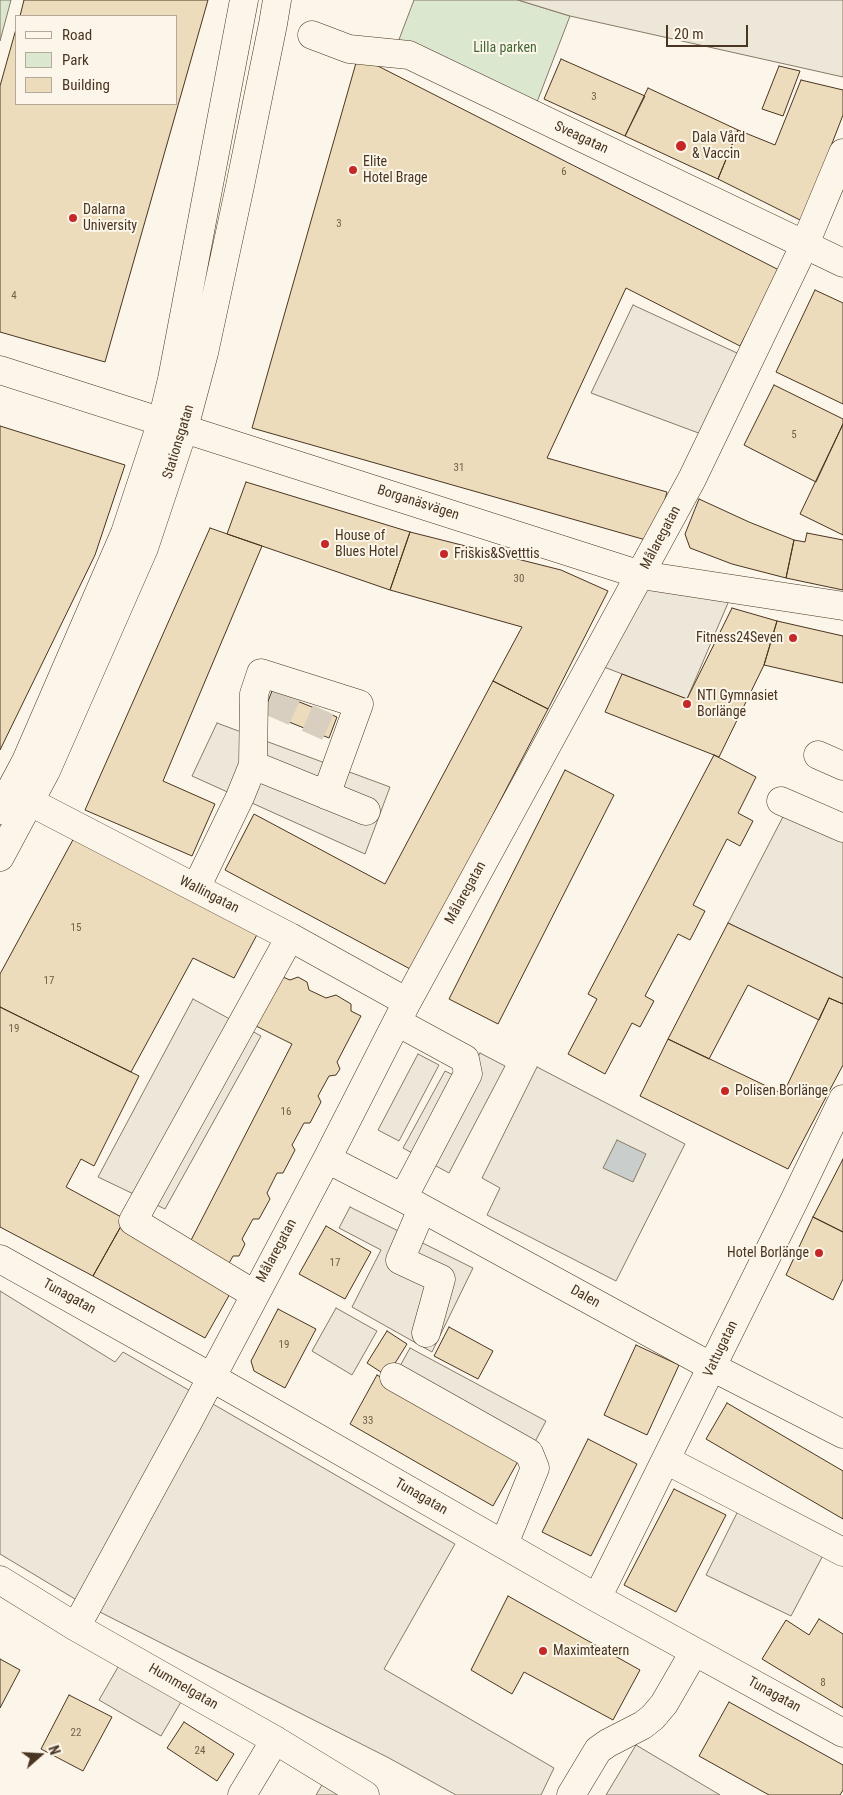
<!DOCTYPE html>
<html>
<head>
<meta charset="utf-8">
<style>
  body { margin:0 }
  #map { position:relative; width:843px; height:1795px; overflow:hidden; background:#fbf6e9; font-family:"Roboto Condensed",sans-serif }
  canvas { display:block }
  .legend { position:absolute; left:15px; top:15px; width:162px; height:90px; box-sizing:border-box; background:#fbf6e9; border:1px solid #b4a999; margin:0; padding:6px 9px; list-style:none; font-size:15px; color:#4a3520 }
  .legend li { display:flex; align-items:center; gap:10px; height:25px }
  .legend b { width:25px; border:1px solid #b4a999 }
  .north { position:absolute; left:15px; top:1730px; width:50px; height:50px; -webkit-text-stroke:4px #fbf6e9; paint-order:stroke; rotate:71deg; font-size:14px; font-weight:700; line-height:20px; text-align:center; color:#4a3520 }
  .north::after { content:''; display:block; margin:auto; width:18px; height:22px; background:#4a3520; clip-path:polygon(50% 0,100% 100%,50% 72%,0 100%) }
  .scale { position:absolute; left:666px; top:25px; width:82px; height:22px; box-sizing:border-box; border:2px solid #4a3520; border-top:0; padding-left:6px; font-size:15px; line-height:18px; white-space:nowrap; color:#4a3520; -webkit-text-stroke:4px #fbf6e9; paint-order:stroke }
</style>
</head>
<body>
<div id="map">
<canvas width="843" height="1795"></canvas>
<ul class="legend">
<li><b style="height:6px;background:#fbf6e9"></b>Road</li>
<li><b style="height:14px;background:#dce7d0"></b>Park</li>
<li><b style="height:14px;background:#ecdcbc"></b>Building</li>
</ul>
<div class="north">N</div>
<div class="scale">20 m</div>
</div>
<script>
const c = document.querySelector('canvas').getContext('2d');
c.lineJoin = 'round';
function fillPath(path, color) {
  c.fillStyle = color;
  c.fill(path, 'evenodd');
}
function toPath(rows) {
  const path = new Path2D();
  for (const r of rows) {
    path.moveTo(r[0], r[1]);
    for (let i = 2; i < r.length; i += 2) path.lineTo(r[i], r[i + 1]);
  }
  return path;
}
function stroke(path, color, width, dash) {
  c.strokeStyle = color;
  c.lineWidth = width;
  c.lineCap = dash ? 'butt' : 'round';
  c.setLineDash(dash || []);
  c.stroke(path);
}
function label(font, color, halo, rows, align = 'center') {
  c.font = font + ' "Roboto Condensed",sans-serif';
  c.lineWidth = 4;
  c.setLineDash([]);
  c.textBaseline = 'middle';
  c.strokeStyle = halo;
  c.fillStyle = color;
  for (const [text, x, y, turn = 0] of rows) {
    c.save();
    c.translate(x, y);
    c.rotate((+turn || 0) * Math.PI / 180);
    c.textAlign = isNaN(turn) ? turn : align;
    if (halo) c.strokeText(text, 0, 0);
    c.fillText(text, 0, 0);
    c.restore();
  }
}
const green = toPath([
  [0,0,11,0,0,41,0,0],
  [414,0,518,0,570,16,532,115,395,50,414,0]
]);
fillPath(green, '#dce7d0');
stroke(green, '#887966', 1);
const parking = toPath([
  [518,0,843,0,843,77,570,16,518,0],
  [633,305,750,359,712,438,591,393,633,305],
  [641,575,734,589,687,699,591,662,641,575],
  [217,723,390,787,365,854,192,776,217,723],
  [787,809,843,838,843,978,728,923,787,809],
  [193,999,261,1036,165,1209,98,1177,193,999],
  [480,1053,505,1066,449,1173,403,1148,445,1071,466,1081,480,1053],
  [418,1054,439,1065,399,1141,378,1130,418,1054],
  [537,1067,685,1144,616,1281,487,1215,500,1188,482,1178,537,1067],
  [350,1207,473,1268,432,1352,352,1307,381,1250,339,1228,350,1207],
  [0,1291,115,1362,123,1352,455,1544,384,1669,554,1768,541,1795,456,1795,389,1758,80,1602,0,1554,0,1291],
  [336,1308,377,1331,352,1375,312,1351,336,1308],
  [410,1348,546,1421,529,1453,394,1377,410,1348],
  [743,1501,829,1544,791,1616,706,1575,743,1501],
  [125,1655,188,1690,161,1736,99,1700,125,1655],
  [636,1745,720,1795,606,1795,636,1745],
  [329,1773,365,1795,316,1795,329,1773]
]);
fillPath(parking, '#ede7d9');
stroke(parking, '#887966', 1);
const water = toPath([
  [617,1140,646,1154,633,1182,603,1168,617,1140]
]);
fillPath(water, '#c9cecd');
stroke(water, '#887966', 1);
const building = toPath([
  [24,0,208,0,105,362,0,332,0,86,16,29,16,104,176,104,176,16,20,16,24,0],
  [561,59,645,96,625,136,544,99,561,59],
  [356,63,372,63,779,270,740,346,626,288,547,458,667,492,653,542,252,428,356,63],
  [779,66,800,71,783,116,762,109,779,66],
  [801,80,843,90,843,115,802,221,718,179,738,130,775,145,801,80],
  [648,88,738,130,718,179,625,136,648,88],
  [815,290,843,303,843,404,776,372,815,290],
  [774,385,843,419,843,424,816,482,744,445,774,385],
  [843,424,843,535,800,514,843,424],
  [0,426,125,465,95,555,0,750,0,426],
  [246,482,410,532,390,590,227,534,246,482],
  [699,499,749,522,794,540,786,578,732,564,690,548,685,534,699,499],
  [210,528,262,546,163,781,215,804,192,856,85,810,210,528],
  [410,532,561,570,608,591,548,709,493,681,522,627,390,590,410,532],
  [807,533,843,540,843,590,786,578,794,540,805,542,807,533],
  [732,608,777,621,764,665,719,757,605,712,622,674,687,699,732,608],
  [777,621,843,636,843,683,764,665,777,621],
  [493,681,548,709,412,970,225,870,254,814,385,884,493,681],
  [272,691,337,717,329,738,264,712,272,691],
  [714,755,756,777,738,813,753,821,740,846,727,839,693,905,705,911,690,940,678,934,645,996,654,1001,640,1027,632,1023,605,1074,568,1054,597,999,588,994,714,755],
  [565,770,614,795,498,1024,449,999,565,770],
  [75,836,260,929,234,978,193,958,131,1072,0,1007,0,974,75,836],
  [728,923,843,978,843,1004,829,998,819,1020,748,985,709,1059,668,1039,728,923],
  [278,975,290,980,298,977,307,982,309,990,326,998,336,995,351,1004,351,1011,361,1016,337,1062,340,1069,336,1075,329,1076,318,1096,321,1102,310,1123,304,1123,292,1145,295,1150,283,1173,277,1173,267,1193,270,1199,259,1219,253,1219,242,1239,245,1244,239,1256,233,1256,226,1269,187,1248,292,1044,252,1024,278,975],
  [829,998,843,1004,843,1065,788,1169,640,1096,668,1039,783,1094,829,998],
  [0,1007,139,1076,94,1166,81,1159,66,1187,125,1219,93,1276,0,1227,0,1007],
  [843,1159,843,1232,813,1217,843,1159],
  [813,1217,843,1232,843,1279,833,1300,786,1275,813,1217],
  [125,1219,231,1292,205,1338,93,1276,125,1219],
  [326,1226,371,1252,345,1299,299,1274,326,1226],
  [278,1309,316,1329,285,1388,254,1371,251,1361,278,1309],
  [449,1327,493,1351,478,1379,434,1356,449,1327],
  [387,1331,407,1344,387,1376,367,1363,387,1331],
  [636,1345,679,1365,647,1435,604,1415,636,1345],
  [377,1375,521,1456,493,1506,350,1424,377,1375],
  [727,1403,843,1471,843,1519,706,1439,727,1403],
  [588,1439,637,1464,591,1556,542,1532,588,1439],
  [674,1489,726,1515,676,1612,624,1585,674,1489],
  [508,1596,640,1670,613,1720,524,1672,512,1694,471,1670,508,1596],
  [819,1619,843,1634,843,1708,762,1659,786,1620,809,1635,819,1619],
  [0,1659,20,1670,0,1708,0,1659],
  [69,1695,112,1717,83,1771,41,1749,69,1695],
  [729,1702,843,1765,843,1790,840,1795,769,1795,699,1756,729,1702],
  [184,1722,234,1754,217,1781,167,1748,184,1722]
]);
fillPath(building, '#ecdcbc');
stroke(building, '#4a3520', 1);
stroke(toPath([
  [269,701,328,727]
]), '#d8cfc1', 28, [28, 14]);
const minor = toPath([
  [312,35,349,49,409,55,843,263],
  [0,370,641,575,843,606],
  [818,755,843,766],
  [253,765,254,694,261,673,359,704,326,795],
  [13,793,290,937,407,1002],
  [781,801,843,828],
  [0,810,26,761,125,533,162,421,172,379,244,0],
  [0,857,46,771,144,548,184,428,204,353,240,186,273,24,277,0],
  [196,888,240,797,253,765,366,811],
  [397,1022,465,1059,468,1074,403,1198],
  [327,1159,403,1198,712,1367,843,1434],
  [422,1209,400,1260,441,1279,426,1333],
  [0,1259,211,1377,597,1598,843,1733],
  [254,1294,133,1221,290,937],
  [394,1377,529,1453,535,1468,504,1544],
  [666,1460,843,1552],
  [0,1580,76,1627,275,1740,365,1795],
  [597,1598,794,1201,843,1099],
  [76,1627,188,1422,327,1159,407,1002,692,479,805,244,843,153],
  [242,1795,275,1740],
  [571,1795,598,1750,608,1743,643,1725,653,1717,664,1704,694,1652]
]);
stroke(minor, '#4a3520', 29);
stroke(minor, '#fbf6e9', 28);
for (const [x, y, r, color] of [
  [681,146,6,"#c62828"],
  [353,170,5,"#c62828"],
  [73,218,5,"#c62828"],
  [325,544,5,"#c62828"],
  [444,554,5,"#c62828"],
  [793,638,5,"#c62828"],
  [687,704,5,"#c62828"],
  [725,1091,5,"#c62828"],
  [819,1253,5,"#c62828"],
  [543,1651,5,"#c62828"]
]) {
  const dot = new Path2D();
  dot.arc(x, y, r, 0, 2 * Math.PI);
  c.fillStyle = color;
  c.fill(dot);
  stroke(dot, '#fbf6e9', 2);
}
label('11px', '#725f47', null, [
  ["3",594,97],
  ["6",564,172],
  ["3",339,224],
  ["4",14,296],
  ["5",794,435],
  ["31",459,468],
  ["30",519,579],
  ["15",76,928],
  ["17",49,981],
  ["19",14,1029],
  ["16",286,1112],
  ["17",335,1263],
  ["19",284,1345],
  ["33",368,1421],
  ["8",823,1683],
  ["22",76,1733],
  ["24",200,1751]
]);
label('14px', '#436837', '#fbf6e9', [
  ["Lilla parken",505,48]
]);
label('14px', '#4a3520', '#fbf6e9', [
  ["Sveagatan",581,138,25],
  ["Stationsgatan",179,442,-73],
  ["Borganäsvägen",418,503,18],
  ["Målaregatan",661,538,-62],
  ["Målaregatan",466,893,-61],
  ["Wallingatan",209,895,27],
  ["Målaregatan",277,1251,-62],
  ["Tunagatan",69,1297,29],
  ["Dalen",585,1297,29],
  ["Vattugatan",721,1349,-64],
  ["Tunagatan",421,1497,30],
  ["Hummelgatan",183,1687,30],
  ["Tunagatan",774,1695,29]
]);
label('14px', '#4a3520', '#fbf6e9', [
  ["Dala Vård",692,138],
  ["& Vaccin",692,154],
  ["Elite",363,162],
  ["Hotel Brage",363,178],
  ["Dalarna",83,210],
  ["University",83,226],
  ["House of",335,536],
  ["Blues Hotel",335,552],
  ["Friskis&Svetttis",454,554],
  ["Fitness24Seven",783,638,"right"],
  ["NTI Gymnasiet",697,696],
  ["Borlänge",697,712],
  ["Polisen Borlänge",735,1091],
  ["Hotel Borlänge",809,1253,"right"],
  ["Maximteatern",553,1651]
], 'left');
</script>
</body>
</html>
